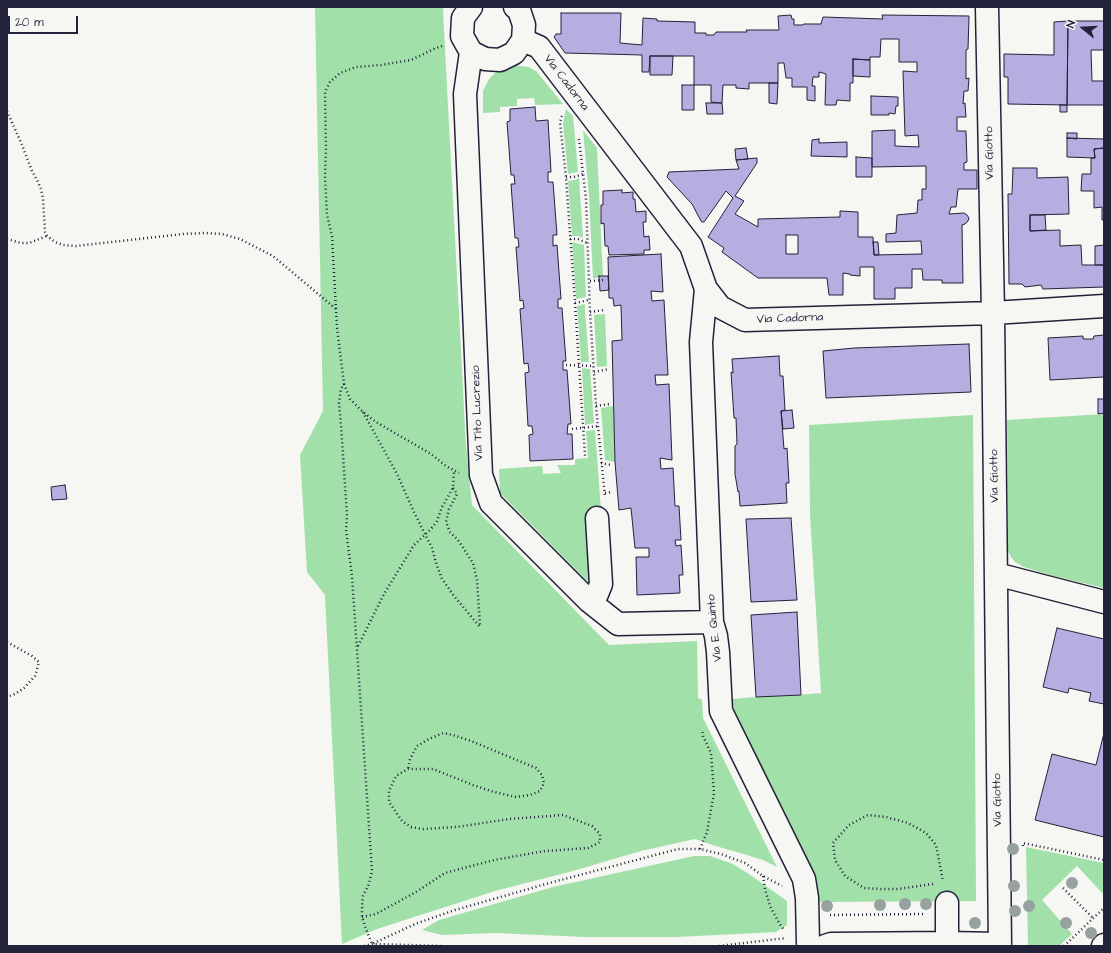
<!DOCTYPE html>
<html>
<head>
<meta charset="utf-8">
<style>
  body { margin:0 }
  #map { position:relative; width:1111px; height:953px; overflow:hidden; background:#f6f6f2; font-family:"Architects Daughter",sans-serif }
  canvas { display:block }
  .frame { position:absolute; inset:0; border:8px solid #22223b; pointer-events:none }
  .north { position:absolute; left:1063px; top:8px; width:40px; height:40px; -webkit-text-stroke:3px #f6f6f2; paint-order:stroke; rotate:288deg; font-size:11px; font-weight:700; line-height:16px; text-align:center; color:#22223b }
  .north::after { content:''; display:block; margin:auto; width:14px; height:18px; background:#22223b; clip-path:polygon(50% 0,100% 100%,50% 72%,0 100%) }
  .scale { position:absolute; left:8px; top:16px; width:70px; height:18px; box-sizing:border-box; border:2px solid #22223b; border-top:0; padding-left:5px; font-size:12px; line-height:14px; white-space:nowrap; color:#22223b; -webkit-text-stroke:3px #f6f6f2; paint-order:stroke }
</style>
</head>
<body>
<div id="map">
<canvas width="1111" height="953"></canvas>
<div class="frame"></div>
<div class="north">N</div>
<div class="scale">20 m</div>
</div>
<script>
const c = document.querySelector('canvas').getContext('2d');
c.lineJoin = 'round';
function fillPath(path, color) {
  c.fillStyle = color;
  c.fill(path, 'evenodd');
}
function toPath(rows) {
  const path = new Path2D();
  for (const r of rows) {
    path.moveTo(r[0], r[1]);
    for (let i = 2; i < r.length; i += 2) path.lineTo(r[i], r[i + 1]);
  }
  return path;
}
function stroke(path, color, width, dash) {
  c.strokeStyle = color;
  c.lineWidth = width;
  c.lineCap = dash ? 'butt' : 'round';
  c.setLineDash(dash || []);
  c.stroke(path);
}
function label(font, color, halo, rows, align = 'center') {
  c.font = font + ' "Architects Daughter",sans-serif';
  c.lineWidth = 3;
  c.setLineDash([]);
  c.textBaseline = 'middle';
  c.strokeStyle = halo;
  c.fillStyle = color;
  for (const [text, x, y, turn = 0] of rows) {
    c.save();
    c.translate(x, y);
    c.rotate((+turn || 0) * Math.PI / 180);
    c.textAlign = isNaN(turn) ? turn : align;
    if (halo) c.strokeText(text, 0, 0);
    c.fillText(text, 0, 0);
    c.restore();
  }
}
fillPath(toPath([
  [315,7,444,7,443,11,466,446,472,505,609,645,697,641,698,698,702,700,703,718,777,867,763,860,740,853,712,845,695,839,641,851,573,871,495,891,377,929,342,944,325,595,307,572,300,455,323,411],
  [512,65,529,67,536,71,563,104,535,105,534,98,517,99,517,106,500,107,500,112,483,113,483,91,489,79,499,69],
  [566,109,573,116,578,172,568,174,563,123],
  [583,130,597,148,603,278,593,278,589,196],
  [579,178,583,238,578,236,572,236,568,181,575,180],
  [572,242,584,245,586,297,576,299],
  [585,304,585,311,589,362,581,362,577,306],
  [605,314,607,366,597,367,594,315],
  [582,368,590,369,594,423,585,425],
  [613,406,614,423,615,462,605,460,601,408],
  [1104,414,1104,588,1050,575,1024,567,1015,562,1011,557,1008,551,1007,420],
  [973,415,976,901,817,902,814,875,734,711,732,699,767,696,785,696,821,693,810,514,809,425],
  [595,430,601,510,591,581,588,582,500,493,499,469,542,466,543,474,561,473,557,465,575,465,575,459,588,458,586,431],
  [1026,847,1104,863,1104,895,1077,866,1042,900,1072,934,1059,946,1028,946],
  [694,856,710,856,733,864,749,874,787,901,787,925,776,932,677,937,585,937,495,933,442,935,422,930,439,920,553,887]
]), '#a1e1a9');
const building = toPath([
  [561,13,621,13,620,43,642,45,643,18,657,19,657,21,695,22,695,33,706,33,706,35,714,35,716,32,747,32,746,30,779,30,778,16,791,15,792,19,794,19,794,25,802,25,804,24,821,24,823,17,883,19,882,15,969,16,968,49,966,50,966,79,969,78,968,91,964,91,963,104,965,103,966,117,957,117,957,131,966,131,967,162,964,163,964,170,977,170,977,189,958,189,956,207,951,207,949,214,964,213,967,215,969,218,968,221,965,224,962,225,963,283,942,283,942,280,923,280,922,269,912,269,912,288,895,288,895,299,874,299,874,267,860,267,860,276,850,275,850,274,843,273,843,295,829,295,827,278,758,278,722,252,724,248,708,237,733,198,726,191,704,222,702,222,701,221,692,204,667,177,669,172,739,169,736,160,757,158,757,163,735,196,744,201,735,214,758,227,758,219,840,217,840,211,858,212,858,237,873,237,874,255,922,254,921,241,886,242,886,234,896,233,897,215,917,213,918,200,922,200,922,189,926,189,926,166,872,167,872,131,895,130,895,146,919,147,918,135,905,136,903,71,917,72,917,62,899,62,899,39,881,39,880,57,870,57,870,60,853,59,853,83,850,83,850,101,837,100,836,105,825,105,826,74,819,72,819,77,813,77,812,86,815,86,815,101,807,100,807,87,792,87,792,78,786,78,784,63,778,63,778,83,749,83,749,89,736,88,736,85,723,85,722,103,711,102,711,85,694,85,694,56,650,56,649,72,642,72,642,55,565,53,554,37,556,34,561,34,561,13],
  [786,235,798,235,798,254,786,254,786,235],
  [1068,21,1104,21,1104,50,1091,50,1092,81,1104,81,1104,105,1067,105,1068,21],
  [1068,21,1067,105,1008,104,1008,77,1004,77,1004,54,1054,55,1054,22,1068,21],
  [650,56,673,56,672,75,650,75,650,56],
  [853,59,870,60,870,77,853,76,853,59],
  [769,83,778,83,777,104,769,103,769,83],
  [682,85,694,85,694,110,682,110,682,85],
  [871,96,898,97,898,106,896,106,895,114,889,113,889,115,871,115,871,96],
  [706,103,722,103,723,114,707,114,706,103],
  [1060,105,1067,105,1067,112,1060,112,1060,105],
  [535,107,536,121,548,120,551,172,548,172,548,182,553,182,557,235,553,235,553,246,557,245,561,299,558,299,558,308,562,308,566,361,563,361,563,370,567,370,571,424,568,424,567,434,572,434,573,459,530,461,529,435,533,434,532,426,528,426,525,373,529,372,528,363,524,364,520,309,524,308,523,300,520,301,516,247,519,247,518,238,515,238,511,184,515,184,514,175,511,175,507,122,510,121,510,109,535,107],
  [1067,133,1077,133,1077,139,1067,138,1067,133],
  [1067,138,1104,139,1104,148,1094,149,1095,158,1067,157,1067,138],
  [819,139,819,143,847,142,847,157,811,156,812,140,819,139],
  [1104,141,1104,220,1102,220,1102,207,1094,208,1094,191,1081,191,1082,174,1091,174,1091,158,1095,158,1094,149,1104,148,1104,141],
  [746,148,748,159,736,160,735,149,746,148],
  [856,157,872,158,872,177,856,177,856,157],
  [1013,168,1037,168,1037,178,1068,177,1069,214,1030,215,1030,231,1060,230,1060,246,1081,245,1082,265,1104,265,1104,287,1043,289,1041,285,1025,287,1022,284,1009,284,1008,194,1012,194,1013,168],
  [622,190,622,193,633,192,633,199,635,199,636,212,646,211,646,222,643,222,644,237,649,236,650,250,644,250,644,254,609,255,608,246,605,246,604,223,601,224,601,205,603,205,603,191,622,190],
  [1030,215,1045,215,1046,230,1030,231,1030,215],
  [873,242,878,242,879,255,874,255,873,242],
  [1104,245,1104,265,1095,265,1095,246,1104,245],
  [661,254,663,292,651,291,652,301,664,300,668,375,655,375,656,385,669,384,672,460,660,458,661,469,673,468,675,506,679,506,681,540,675,540,676,546,681,545,683,575,679,575,680,593,637,595,636,557,649,557,649,548,635,548,631,508,619,510,615,462,612,341,622,340,621,305,614,306,613,298,609,298,608,257,661,254],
  [599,276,608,276,609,290,600,291,599,276],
  [1104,335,1104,377,1050,380,1048,338,1083,336,1083,339,1093,339,1094,336,1104,335],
  [969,344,971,392,826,398,823,351,854,348,969,344],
  [779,356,780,376,783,376,785,410,781,411,784,449,787,448,789,483,786,483,787,503,740,506,739,491,738,492,735,474,735,446,737,444,736,418,734,418,731,372,733,373,732,359,779,356],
  [1098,399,1104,399,1104,413,1098,414,1098,399],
  [792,410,794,428,783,429,781,411,792,410],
  [65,485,67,499,52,500,51,487,65,485],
  [791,518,797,600,751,602,746,519,791,518],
  [797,612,801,695,756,697,751,615,797,612],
  [1057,628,1104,639,1104,704,1089,701,1091,693,1069,688,1068,693,1043,687,1057,628],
  [1104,733,1104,837,1035,820,1052,754,1096,765,1104,733]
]);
fillPath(building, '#b6aee0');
stroke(building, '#22223b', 1);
const minor = toPath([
  [471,7,463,18,462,36,471,52,485,59,500,60,514,53,523,40,524,25,519,10,515,7],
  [987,7,993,313,1000,946],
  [523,40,539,47,691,246,706,289,720,307,745,320,993,313,1104,306],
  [471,52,465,94,481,475,491,503,589,601,618,624,712,622],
  [706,289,701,342,712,622,716,636,718,652,721,711,804,879,807,898,808,943,812,946],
  [996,574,1104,602],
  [589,601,597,594,601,584,597,518],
  [947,943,947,903],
  [825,946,831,944,947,943,999,944],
  [1103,946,1104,945]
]);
stroke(minor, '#22223b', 25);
stroke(toPath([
  [442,46,436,48,411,60,381,65,356,67,340,73,330,82,325,92,326,149,325,176,327,215,332,236,337,328,344,384,341,389,339,403,341,425,347,515,346,530,352,576,372,871,369,884,363,896,362,906,362,917,366,929,372,944,415,924,455,910,553,882,678,849,700,849,721,854,745,863,763,876,782,886],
  [7,111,22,145,32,171,38,182,41,189,43,198,45,232,47,236,55,242,63,245,76,246,183,234,205,233,222,234,240,239,273,256,336,309],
  [562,116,560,122,566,177,575,303,585,456],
  [579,139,586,199,590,312,596,406,605,497],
  [566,177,574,177,583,174],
  [7,239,21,243,29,243,47,236],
  [570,239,578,239,587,243],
  [590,281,604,280],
  [575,303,589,300],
  [590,312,604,310],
  [566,365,594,366],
  [594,372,609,369],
  [344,384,350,399,363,412,376,422,431,454,446,466,459,473],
  [596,406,610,404],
  [363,412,397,474,414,512,432,548,436,563,442,579,454,596,480,627],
  [572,429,599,426],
  [601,463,611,465],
  [453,488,457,494,449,509,446,522,450,532,458,540,473,563,477,580,480,626],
  [605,493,612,492],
  [7,642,32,656,39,662,35,676,24,688,15,694,7,697],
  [358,646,384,594,414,545,431,529,437,521,442,507,453,488,454,471],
  [1023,846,1023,843,1104,860],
  [700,849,707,832,714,793,711,753,703,736,702,729],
  [763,876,765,889,770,906,779,923,784,930],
  [933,884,898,889,882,889,864,888,845,876,835,860,833,843,849,825,868,815,886,817,908,823,926,833,936,845,943,881],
  [1063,888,1093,918],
  [830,915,925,914],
  [362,917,376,914,416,892,445,873,494,860,545,851,588,848,600,842,600,834,592,826,563,815,509,819,457,827,438,828,423,829,411,827,402,821,389,802,389,791,396,776,408,769,433,769,473,785,494,792,516,797,530,795,540,791,544,783,542,775,536,768,471,741,453,735,443,733,429,739,417,746,410,759,408,769],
  [364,946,372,944,443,946],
  [719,946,786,938],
  [1064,946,1104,908]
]), '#22223b', 2.5, [1, 3]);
stroke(minor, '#f6f6f2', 22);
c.fillStyle = '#96a1a0';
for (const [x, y] of [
  [1013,849],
  [1072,883],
  [1014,886],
  [905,904],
  [926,904],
  [880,905],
  [827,906],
  [1029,906],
  [1015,911],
  [975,923],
  [1066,923],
  [1091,933]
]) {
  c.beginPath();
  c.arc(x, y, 6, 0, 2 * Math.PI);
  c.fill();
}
label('12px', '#22223b', '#f6f6f2', [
  ["Via Cadorna",566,83,53],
  ["Via Giotto",990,153,-91],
  ["Via Cadorna",790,319,-2],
  ["Via Tito Lucrezio",478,413,-92],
  ["Via Giotto",995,476,-91],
  ["Via E. Quinto",715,628,-96],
  ["Via Giotto",998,800,-91]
]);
</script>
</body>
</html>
